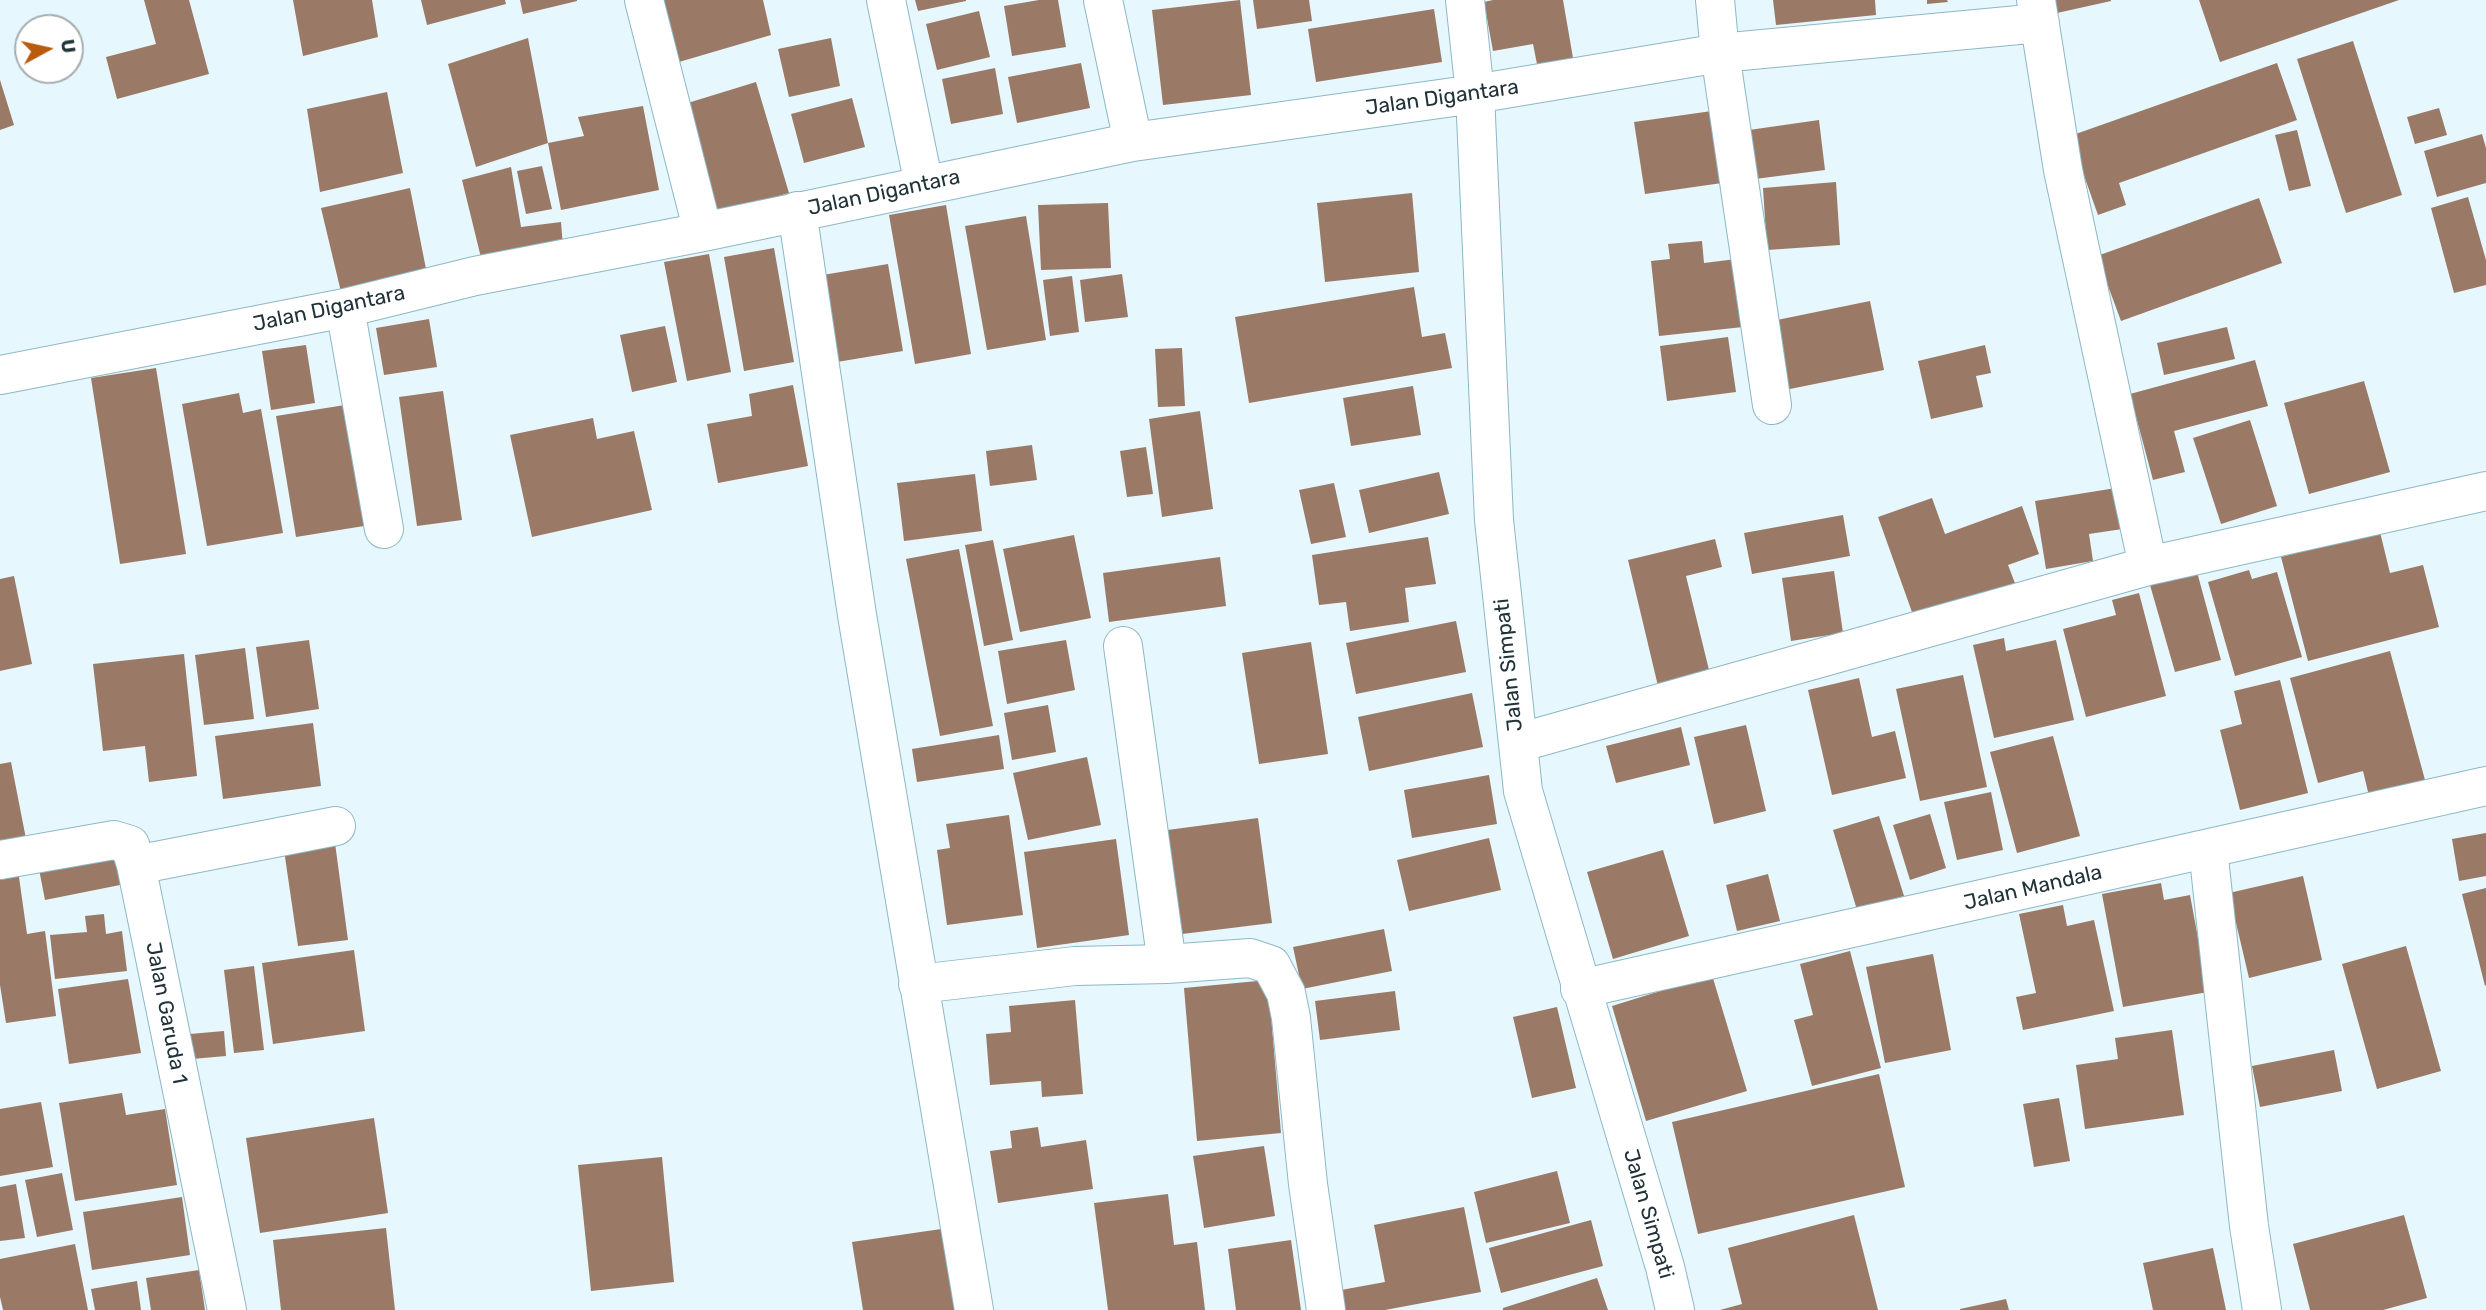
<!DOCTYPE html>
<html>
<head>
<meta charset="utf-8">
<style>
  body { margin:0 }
  #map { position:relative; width:2486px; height:1310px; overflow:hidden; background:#e6f7fd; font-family:Rubik,sans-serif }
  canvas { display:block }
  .north { position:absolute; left:14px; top:14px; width:70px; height:70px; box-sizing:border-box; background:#fff; border:2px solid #a6adaf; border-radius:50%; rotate:82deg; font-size:19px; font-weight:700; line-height:28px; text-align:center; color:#213238 }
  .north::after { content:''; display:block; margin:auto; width:24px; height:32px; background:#b95b0d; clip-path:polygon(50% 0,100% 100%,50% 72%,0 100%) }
</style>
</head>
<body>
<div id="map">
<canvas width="2486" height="1310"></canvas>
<div class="north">U</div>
</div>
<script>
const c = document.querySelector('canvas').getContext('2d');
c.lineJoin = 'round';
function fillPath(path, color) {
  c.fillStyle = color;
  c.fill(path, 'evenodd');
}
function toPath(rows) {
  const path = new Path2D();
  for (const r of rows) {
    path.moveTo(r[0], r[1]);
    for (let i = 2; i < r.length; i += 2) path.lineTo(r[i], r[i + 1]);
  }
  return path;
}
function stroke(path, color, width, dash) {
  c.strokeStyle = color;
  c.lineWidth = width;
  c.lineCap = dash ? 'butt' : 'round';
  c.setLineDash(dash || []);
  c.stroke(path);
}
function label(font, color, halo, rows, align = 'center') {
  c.font = font + ' Rubik,sans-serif';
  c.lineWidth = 5;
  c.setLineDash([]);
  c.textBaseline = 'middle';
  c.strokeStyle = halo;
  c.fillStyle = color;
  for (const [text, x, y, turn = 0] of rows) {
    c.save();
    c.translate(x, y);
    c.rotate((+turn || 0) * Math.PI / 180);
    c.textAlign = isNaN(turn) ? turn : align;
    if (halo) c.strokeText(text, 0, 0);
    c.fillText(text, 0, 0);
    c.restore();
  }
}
fillPath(toPath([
  [144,0,189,0,209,74,117,99,106,57,156,44],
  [293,0,372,0,378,37,303,56],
  [421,0,505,0,506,4,427,25],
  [520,0,577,0,577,1,523,14],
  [661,0,763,0,771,35,679,62],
  [915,0,966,0,966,1,918,11],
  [1039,0,1058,0,1066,47,1012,56,1004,6],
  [1240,0,1251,95,1163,105,1152,10],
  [1253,0,1309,0,1312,21,1257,29],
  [1493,0,1563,0,1573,58,1537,64,1533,44,1493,51,1484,2],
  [1773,0,1875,0,1876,15,1776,25],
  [1927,0,1947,0,1948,2,1927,4],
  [2055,0,2111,0,2111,1,2057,13],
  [2199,0,2399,0,2220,62],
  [1434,9,1442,62,1316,82,1308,29],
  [979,11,990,57,937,70,926,24],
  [528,38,548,143,476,167,448,64],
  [831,38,840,86,789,97,778,49],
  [2353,41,2402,195,2346,213,2297,59],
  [1081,63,1090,108,1017,123,1008,77],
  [2277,63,2297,120,2119,183,2126,205,2098,215,2070,136],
  [995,68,1003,114,951,124,942,79],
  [0,80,14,125,0,130],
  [756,82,789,193,711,216,678,106],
  [387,92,403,173,320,192,307,109],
  [852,98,865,147,804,163,791,114],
  [643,106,659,190,561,210,548,143,584,136,578,117],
  [2439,108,2447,135,2415,144,2407,117],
  [1719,110,1729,182,1645,194,1634,122],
  [1819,120,1825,170,1755,179,1749,130],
  [2297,130,2311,186,2289,191,2275,135],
  [2482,134,2486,148,2486,183,2437,197,2424,151],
  [542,166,552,209,526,214,517,171],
  [511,167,521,227,561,222,563,247,485,274,462,180],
  [1836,182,1840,245,1767,250,1763,188],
  [410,188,427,274,341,292,321,208],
  [1412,193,1419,272,1325,282,1317,203],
  [2468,197,2486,260,2486,285,2454,293,2431,208],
  [2259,198,2282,263,2121,321,2097,256],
  [1108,203,1111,268,1041,270,1038,205],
  [946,205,971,354,915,364,889,215],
  [1026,216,1046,340,987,350,965,226],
  [1702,241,1704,263,1736,259,1743,327,1659,336,1651,261,1670,259,1668,244],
  [774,248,794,362,744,371,724,257],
  [709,254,731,372,687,381,664,262],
  [888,264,903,351,825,364,811,277],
  [1122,274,1128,317,1085,322,1080,280],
  [1072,276,1079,332,1050,336,1043,280],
  [1414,287,1422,337,1445,333,1452,368,1249,403,1235,317],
  [1870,301,1884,370,1785,390,1772,321],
  [429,319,437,367,384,375,376,328],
  [665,326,677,382,632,392,620,335],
  [2227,327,2235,359,2164,375,2157,343],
  [1728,337,1736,392,1667,401,1660,346],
  [306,345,315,403,271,410,262,351],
  [1985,345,1991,373,1976,376,1983,407,1931,419,1918,361],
  [1182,348,1185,406,1158,407,1155,349],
  [2255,360,2268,406,2174,431,2185,472,2153,480,2130,394],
  [156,368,186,554,120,564,91,378],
  [2364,381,2390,472,2309,494,2284,403],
  [793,385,808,466,718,483,707,424,752,416,749,394],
  [1413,386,1421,435,1351,446,1343,398],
  [443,391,462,520,417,526,399,397],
  [239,393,243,413,261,409,283,533,207,546,182,404],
  [345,405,364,526,296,537,276,416],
  [1200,411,1213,509,1162,517,1149,419],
  [593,418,597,439,634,431,652,510,532,537,510,435],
  [2250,420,2277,506,2221,524,2193,438],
  [1032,445,1037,480,990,486,986,451],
  [1146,447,1153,494,1127,497,1120,451],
  [1439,472,1449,514,1369,533,1359,490],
  [975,474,982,531,904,541,897,483],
  [1334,483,1346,537,1311,544,1299,490],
  [2122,487,2129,528,2089,534,2093,561,2046,569,2035,501],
  [1932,498,1945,534,2022,506,2039,554,2008,565,2018,591,1917,626,1878,517],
  [1843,515,1850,556,1752,574,1744,533],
  [2380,532,2390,573,2423,565,2439,627,2308,661,2281,557],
  [1074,535,1091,618,1020,632,1003,549],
  [1428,537,1436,584,1405,588,1409,622,1350,631,1346,602,1319,605,1312,555],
  [1715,539,1722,567,1686,576,1710,674,1658,686,1628,560],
  [993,540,1013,640,984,646,965,545],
  [959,549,993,726,940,736,906,559],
  [1220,557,1226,606,1109,622,1103,573],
  [2249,570,2252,579,2277,572,2302,657,2235,676,2208,582],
  [1834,571,1843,633,1791,641,1782,578],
  [2197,572,2221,660,2175,672,2150,585],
  [14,576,32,664,0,671,0,579],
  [2139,593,2166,696,2086,717,2063,629,2116,615,2112,600],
  [1456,621,1466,672,1356,694,1346,643],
  [2004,638,2006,651,2056,640,2074,720,1994,738,1973,645],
  [309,640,319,709,266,717,256,647],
  [1066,640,1075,690,1007,704,998,651],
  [1311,642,1328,754,1259,764,1242,653],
  [245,648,254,719,204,725,195,655],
  [2390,651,2425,780,2369,796,2363,771,2318,783,2290,678],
  [184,654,197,776,149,782,145,746,103,751,93,664],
  [1963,675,1987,787,1920,801,1896,689],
  [1859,678,1872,737,1895,731,1906,778,1832,795,1808,690],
  [2280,680,2308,793,2240,810,2220,730,2242,724,2234,691],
  [1472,693,1483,747,1369,771,1358,717],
  [1048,705,1056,752,1012,760,1004,713],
  [313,723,321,786,223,799,215,736],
  [1746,725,1766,811,1714,824,1694,737],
  [1681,727,1690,765,1616,783,1606,746],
  [999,735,1004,769,917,782,912,749],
  [2053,736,2080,836,2017,853,1990,752],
  [1087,757,1101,825,1028,840,1013,773],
  [11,762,27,844,0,849,0,764],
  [1489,775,1497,824,1412,838,1404,790],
  [1991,792,2003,850,1957,860,1944,802],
  [1930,814,1946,868,1910,880,1893,825],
  [1009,815,1023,915,947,925,937,850,950,848,946,824],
  [1879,816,1904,896,1857,910,1833,830],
  [1258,818,1272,923,1174,935,1160,831],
  [2486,833,2486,876,2459,881,2452,839],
  [1489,838,1501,890,1409,911,1397,860],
  [1116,839,1129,935,1037,948,1024,852],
  [335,843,348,940,298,946,284,850],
  [118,848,125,884,45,900,38,864],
  [1663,850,1689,936,1613,959,1587,872],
  [18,870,27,934,45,931,56,1016,6,1023,0,985,0,873],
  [1768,874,1780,921,1737,931,1726,885],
  [2303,876,2322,960,2249,978,2229,893],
  [2161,883,2164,900,2190,895,2208,992,2123,1007,2102,894],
  [2486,888,2486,985,2485,986,2462,894],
  [2063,905,2067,926,2094,920,2114,1011,2023,1030,2016,997,2036,993,2019,914],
  [104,914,106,934,122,931,127,971,55,979,50,935,87,932,85,916],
  [1384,929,1392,971,1302,989,1293,947],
  [2406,946,2441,1071,2377,1089,2342,964],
  [354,950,365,1031,273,1044,262,963],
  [1850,951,1881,1068,1812,1086,1794,1020,1813,1015,1800,964],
  [1933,954,1951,1050,1885,1063,1866,967],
  [254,966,264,1050,234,1053,224,970],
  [1712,975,1747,1091,1646,1121,1612,1006],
  [128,979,141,1053,69,1064,58,989],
  [1268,980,1281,1133,1197,1141,1184,988],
  [1395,991,1400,1030,1320,1040,1315,1001],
  [1075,1000,1083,1094,1042,1097,1041,1081,990,1085,986,1034,1011,1032,1009,1006],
  [1557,1007,1576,1088,1532,1098,1513,1017],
  [2172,1030,2184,1115,2085,1129,2076,1065,2118,1059,2115,1038],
  [224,1031,226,1056,192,1059,190,1034],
  [2334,1050,2342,1091,2260,1107,2252,1066],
  [1879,1074,1905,1187,1698,1234,1672,1122],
  [122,1093,126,1115,165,1109,177,1185,75,1201,59,1103],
  [2059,1098,2070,1161,2034,1167,2023,1104],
  [41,1102,53,1167,0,1176,0,1109],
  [374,1118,388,1213,260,1233,246,1138],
  [1038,1127,1041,1147,1086,1140,1093,1189,998,1203,990,1151,1012,1148,1010,1131],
  [1264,1146,1275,1216,1204,1228,1193,1156],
  [662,1157,674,1282,591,1291,578,1165],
  [1557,1171,1570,1223,1486,1243,1474,1192],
  [62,1173,73,1230,37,1237,25,1180],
  [16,1184,25,1238,0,1241,0,1187],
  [1168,1194,1174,1245,1197,1242,1205,1310,1108,1310,1094,1203],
  [182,1197,190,1255,92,1270,83,1212],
  [1464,1207,1481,1292,1385,1310,1345,1310,1341,1290,1385,1282,1374,1225],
  [1854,1215,1878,1310,1720,1310,1742,1304,1728,1248],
  [2404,1215,2427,1298,2383,1310,2310,1310,2293,1244],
  [1591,1220,1603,1266,1501,1293,1489,1248],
  [386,1228,395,1310,281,1310,273,1240],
  [948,1228,957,1310,863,1310,852,1242],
  [1291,1240,1301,1310,1236,1310,1228,1249],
  [75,1244,88,1310,3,1310,0,1297,0,1259],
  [2213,1248,2226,1310,2153,1310,2143,1263],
  [199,1270,205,1310,151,1310,146,1278],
  [1597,1278,1608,1310,1503,1310,1503,1308],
  [137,1281,141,1310,95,1310,91,1289],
  [2006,1299,2009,1310,1960,1310,1960,1309]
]), '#9a7966');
const minor = toPath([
  [644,0,703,232],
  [886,0,924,185],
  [1103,0,1133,142],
  [1465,0,1475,94,1494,520,1523,791,1665,1267,1675,1310],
  [2036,0,2063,170,2148,566],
  [797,211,857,615,974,1310],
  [345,308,384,529],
  [0,375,345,308,475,276,703,232,1133,142,1475,94,1720,53,1715,0],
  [1772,405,1720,53,2040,23],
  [1123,646,1167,964],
  [1518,743,2148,566,2486,491],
  [2208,849,2249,1226,2262,1310],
  [0,860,114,840,130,845,136,865,227,1310],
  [136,865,336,826],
  [918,984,1075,966,1167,964,1250,958,1271,965,1286,993,1291,1018,1308,1184,1326,1310],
  [1580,989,2486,786]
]);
stroke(minor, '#8db8c6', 40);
stroke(minor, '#fff', 38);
label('21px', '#213238', '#fff', [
  ["Jalan Digantara",1442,98,-8],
  ["Jalan Digantara",884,193,-12],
  ["Jalan Digantara",329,309,-12],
  ["Jalan Simpati",1509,665,-96],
  ["Jalan Mandala",2033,888,-13],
  ["Jalan Garuda 1",166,1013,79],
  ["Jalan Simpati",1648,1214,74]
]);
</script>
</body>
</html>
